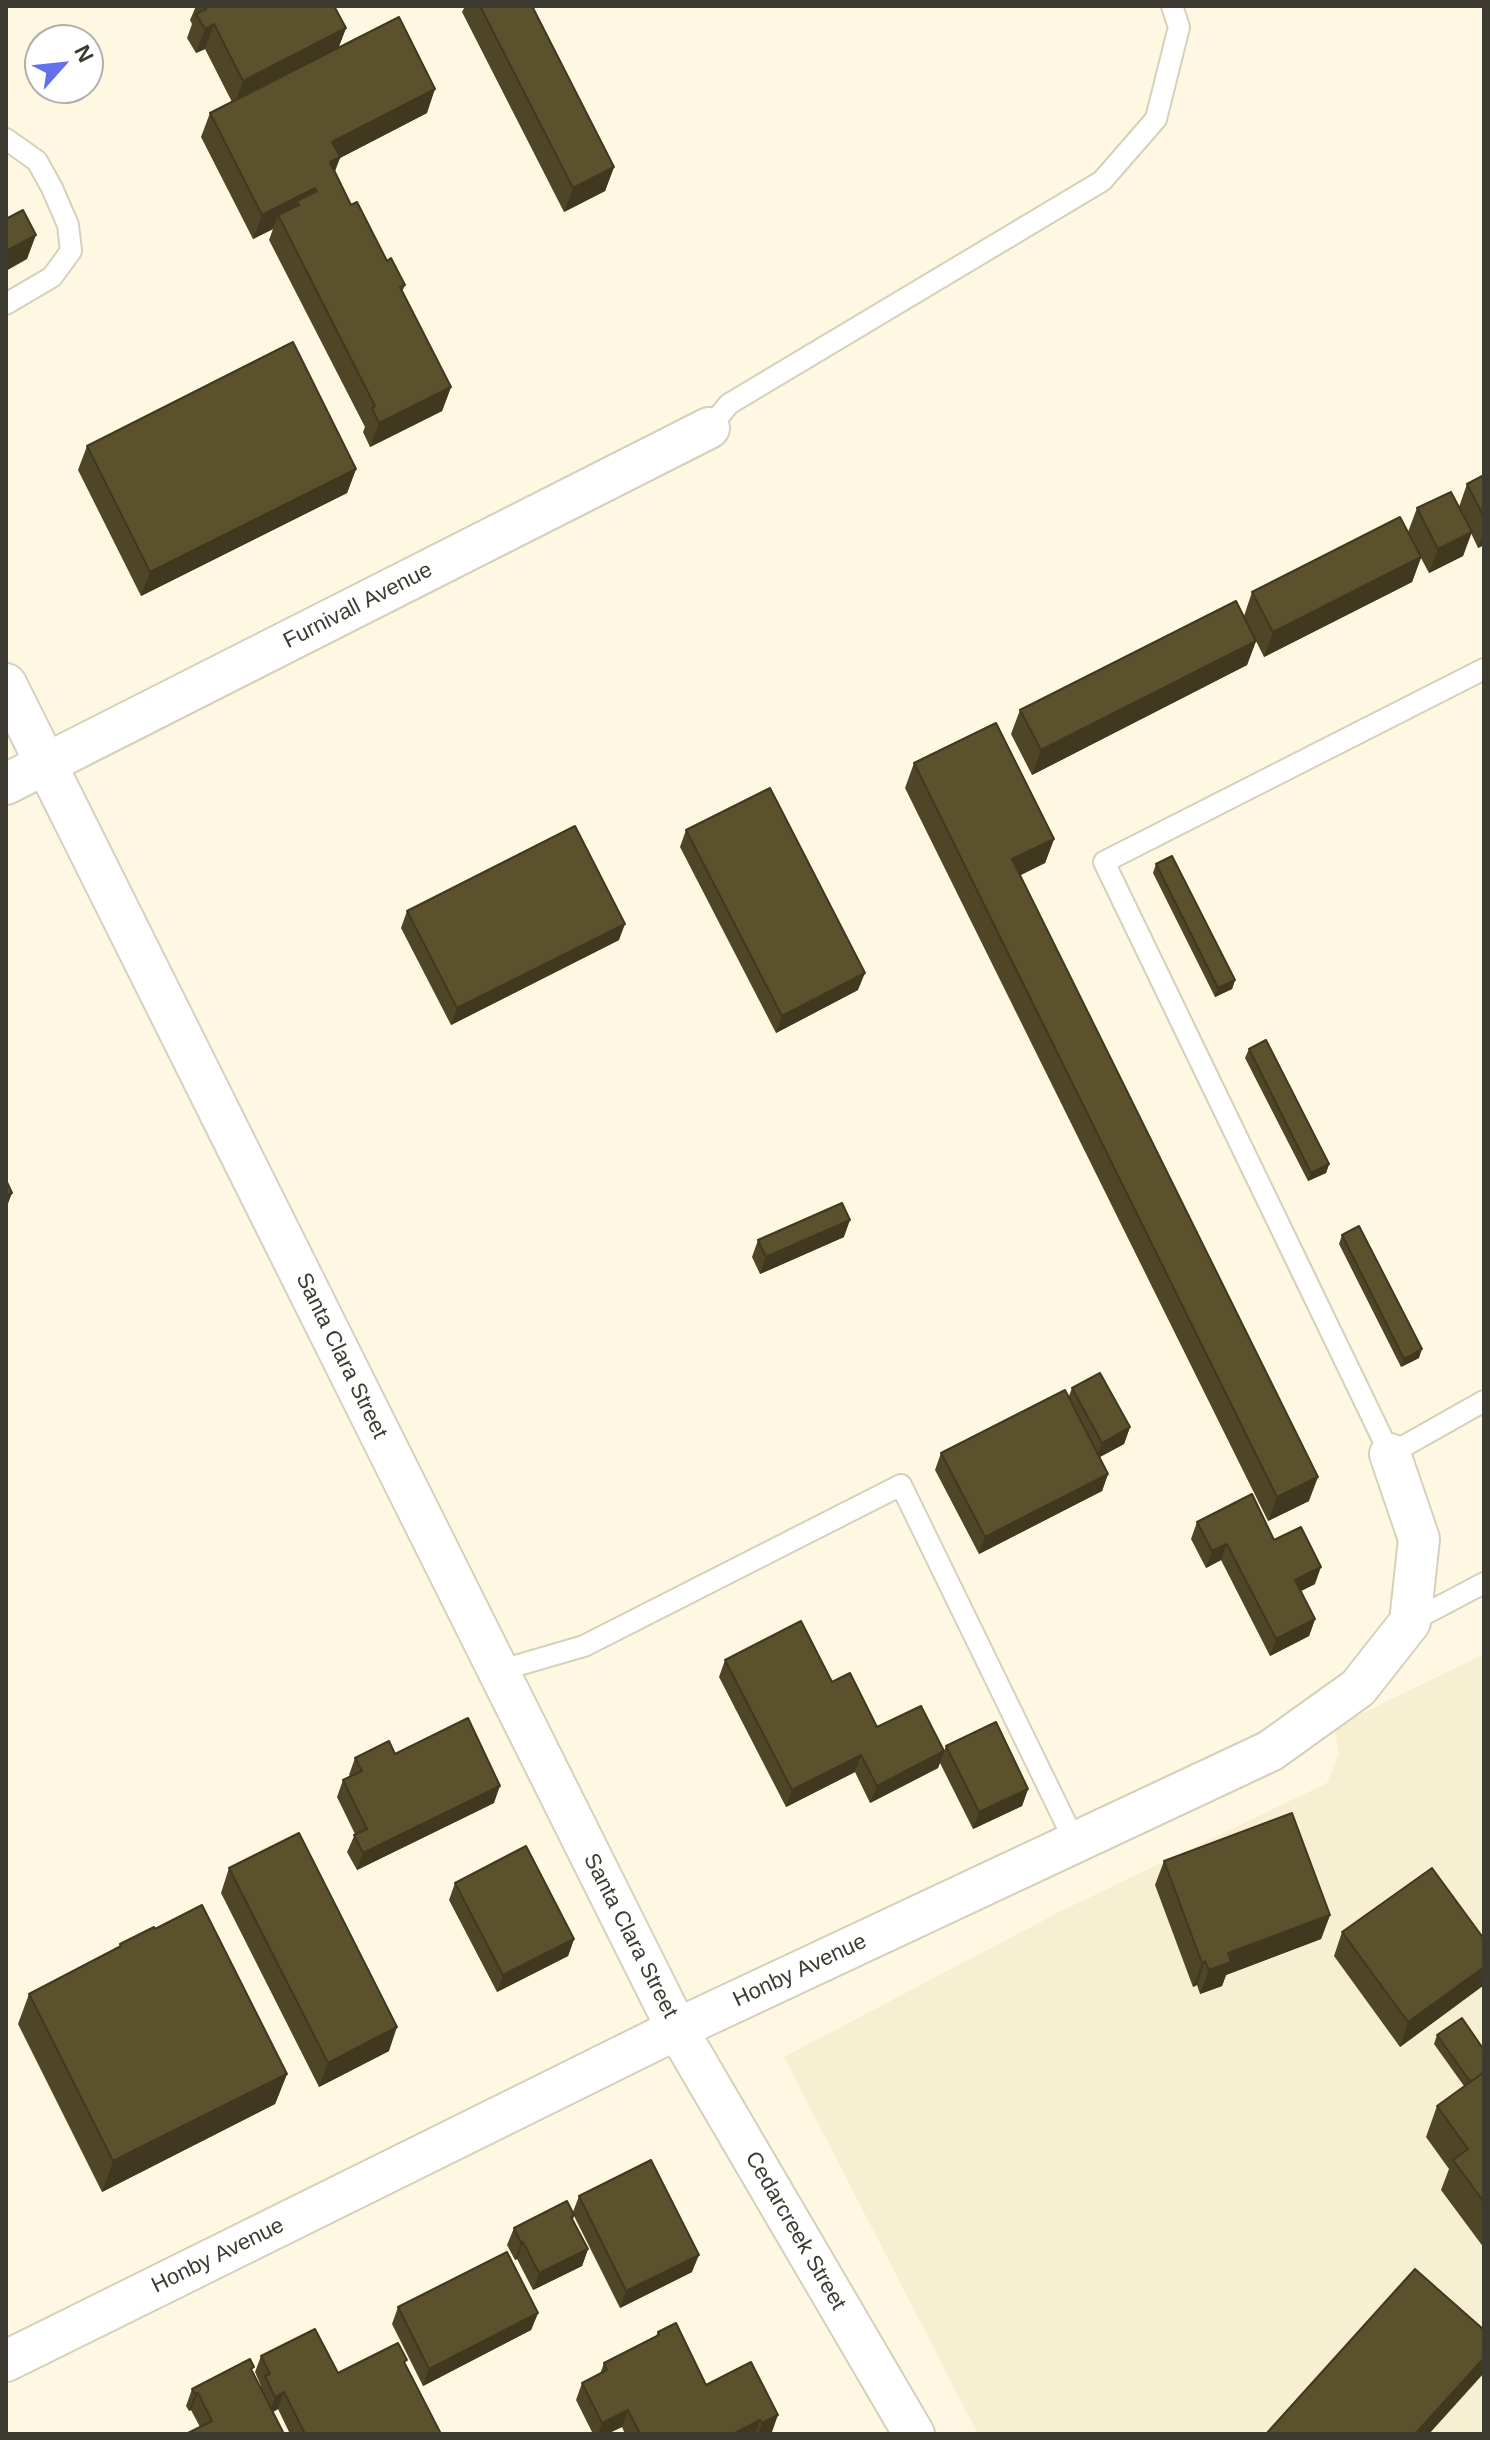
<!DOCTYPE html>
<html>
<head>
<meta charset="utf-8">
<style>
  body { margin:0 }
  #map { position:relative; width:1490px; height:2440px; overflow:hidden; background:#fef8e3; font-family:Arial,sans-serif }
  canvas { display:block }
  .frame { position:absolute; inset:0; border:8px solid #3c3a31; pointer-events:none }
  .north { position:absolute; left:24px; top:24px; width:80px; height:80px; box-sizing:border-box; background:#fff; border:2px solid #b1b0ad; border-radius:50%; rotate:63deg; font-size:22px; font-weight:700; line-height:32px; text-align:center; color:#3c3a31 }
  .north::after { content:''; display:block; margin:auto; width:28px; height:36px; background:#6071e9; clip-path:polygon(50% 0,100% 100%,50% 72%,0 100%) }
</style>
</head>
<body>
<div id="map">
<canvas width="1490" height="2440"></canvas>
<div class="frame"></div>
<div class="north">N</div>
</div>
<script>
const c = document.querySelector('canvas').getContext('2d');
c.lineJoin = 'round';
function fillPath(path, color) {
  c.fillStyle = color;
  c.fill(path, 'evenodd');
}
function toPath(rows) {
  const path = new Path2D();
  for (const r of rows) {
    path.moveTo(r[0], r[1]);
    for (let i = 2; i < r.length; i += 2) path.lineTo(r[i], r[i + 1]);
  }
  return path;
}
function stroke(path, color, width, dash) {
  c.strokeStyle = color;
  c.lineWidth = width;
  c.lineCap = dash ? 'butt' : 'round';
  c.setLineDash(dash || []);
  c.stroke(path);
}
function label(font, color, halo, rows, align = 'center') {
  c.font = font + ' Arial,sans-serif';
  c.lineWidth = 8;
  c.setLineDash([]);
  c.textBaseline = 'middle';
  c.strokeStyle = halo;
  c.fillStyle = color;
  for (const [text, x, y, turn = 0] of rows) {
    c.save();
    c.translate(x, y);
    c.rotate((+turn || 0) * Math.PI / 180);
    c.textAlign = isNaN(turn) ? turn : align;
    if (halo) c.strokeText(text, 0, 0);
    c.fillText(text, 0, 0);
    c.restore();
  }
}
fillPath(toPath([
  [1484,1654,1484,2434,978,2434,784,2057,1059,1912,1327,1783,1339,1754,1334,1727]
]), '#f7efd2');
const service = toPath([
  [6,139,37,161,52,188,68,225,71,251,52,277,6,304],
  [709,428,729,404,1102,181,1156,119,1179,27,1172,6],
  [1484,669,1104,862,1390,1454,1484,1401],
  [1410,1622,1484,1583],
  [498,1671,584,1646,901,1485,1075,1842]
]);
const minor = toPath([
  [6,684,677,2029,914,2434],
  [6,784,709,428],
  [6,2361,677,2029,1270,1751,1358,1688,1410,1622,1419,1539,1390,1454]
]);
stroke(service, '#d6d0bb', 24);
stroke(minor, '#d6d0bb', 44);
stroke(service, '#fff', 20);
stroke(minor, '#fff', 40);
fillPath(toPath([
  [196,6,334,6,346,28,338,48,427,113,340,158,334,171,351,205,387,261,405,285,402,292,451,387,442,411,370,447,363,432,365,427,269,240,273,229,253,239,201,137,210,113,232,102,205,49,196,53,187,38,192,24,190,20],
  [465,6,532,6,614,167,605,191,564,212,462,12],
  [87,446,356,469,347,493,141,596,78,470],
  [1484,475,1484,545,1478,548,1471,533,1463,556,1429,573,1421,558,1412,582,1264,657,1256,641,1247,665,1032,775,1011,734,1020,710,1244,616,1252,592,1408,532,1417,508,1459,507,1467,484],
  [914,763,1054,839,1045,863,1020,875,1309,1501,1268,1521,905,788],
  [686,830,858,990,776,1033,680,847],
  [1156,864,1235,980,1232,989,1215,997,1153,873],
  [407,911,619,940,451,1025,401,928],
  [1249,1049,1329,1164,1326,1173,1308,1181,1245,1058],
  [1342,1235,1419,1358,1401,1367,1339,1244],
  [844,1237,760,1274,752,1257,758,1240],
  [1072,1388,1130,1427,1124,1444,1100,1457,1108,1474,1102,1491,979,1554,935,1470,941,1453,1069,1396],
  [1197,1522,1274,1540,1315,1584,1301,1591,1315,1619,1309,1636,1270,1656,1221,1560,1206,1568,1191,1539],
  [725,1660,832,1682,877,1727,944,1751,946,1746,1028,1789,1022,1806,973,1829,940,1763,938,1768,870,1803,855,1772,786,1807,719,1677],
  [395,1754,494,1803,357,1870,347,1852,355,1834,337,1797,343,1780,350,1776,349,1775,355,1758],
  [1164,1861,1330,1915,1321,1939,1226,1975,1222,1986,1200,1994,1197,1985,1193,1987,1155,1885],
  [229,1868,389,2051,319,2087,221,1893],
  [455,1883,574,1939,568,1956,497,1992,449,1900],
  [1342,1932,1484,1939,1484,1985,1400,2047,1334,1956],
  [120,1944,287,2074,275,2104,102,2192,18,2024,29,1994,119,1948],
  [1437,2035,1484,2050,1484,2248,1441,2190,1449,2169,1426,2137,1437,2106,1464,2086,1434,2044],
  [579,2196,692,2272,620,2308,574,2216,573,2220,588,2249,582,2266,533,2290,517,2259,515,2260,507,2245,514,2228,573,2212],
  [398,2307,538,2313,531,2330,423,2386,392,2324],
  [658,2332,706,2385,751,2362,772,2432,767,2434,625,2434,622,2427,607,2434,593,2434,576,2400,582,2383,600,2374,604,2363,656,2336],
  [261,2356,338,2373,406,2365,441,2434,290,2434,278,2409,273,2412,200,2427,191,2410,189,2411,186,2406,192,2389,253,2372,261,2387,261,2386,255,2372]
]), '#4e4627');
fillPath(toPath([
  [214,24,205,49,196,53,205,29],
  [346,28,337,52,234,105,243,81],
  [435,89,427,113,340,158,331,182,321,187,332,142],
  [614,167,605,191,564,212,573,188],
  [315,188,306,212,297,201,290,220,278,215,273,229,253,239,262,215],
  [36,235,27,259,6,271,6,251],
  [451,387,442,411,370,447,379,423],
  [356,469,347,493,141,596,150,572],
  [1472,532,1463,556,1429,573,1438,549],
  [1484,533,1484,545,1478,548],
  [1421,557,1412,582,1264,657,1273,632],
  [1256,641,1247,665,1032,775,1041,750],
  [1054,839,1045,863,1003,884,1012,859],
  [625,924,619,940,451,1025,457,1008],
  [865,973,858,990,776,1033,782,1016],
  [1235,980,1232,989,1215,997,1218,988],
  [1329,1164,1326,1173,1308,1181,1311,1173],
  [12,1193,6,1209,6,1210,6,1196],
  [850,1220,844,1237,760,1274,766,1257],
  [1422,1349,1419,1358,1401,1367,1404,1359],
  [1130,1427,1124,1444,1096,1459,1102,1443],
  [1108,1474,1102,1491,979,1554,985,1537],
  [1318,1477,1309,1501,1268,1521,1277,1497],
  [1227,1544,1221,1560,1206,1568,1212,1551],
  [1321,1567,1315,1584,1289,1597,1295,1580],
  [1315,1619,1309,1636,1270,1656,1276,1639],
  [944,1751,938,1768,870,1803,877,1786],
  [861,1755,855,1772,786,1807,792,1790],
  [500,1786,494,1803,357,1870,363,1853],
  [1028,1789,1022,1806,973,1829,979,1812],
  [1330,1915,1321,1939,1226,1975,1222,1986,1200,1994,1209,1970,1228,1953],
  [574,1939,568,1956,497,1992,503,1975],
  [1205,1961,1197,1985,1193,1987,1202,1963],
  [1484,1967,1484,1985,1400,2047,1408,2022],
  [397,2027,389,2051,319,2087,328,2063],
  [287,2074,275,2104,102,2192,113,2161],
  [523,2242,517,2259,515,2260,521,2243],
  [588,2249,582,2266,533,2290,539,2273],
  [699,2255,692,2272,620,2308,626,2291],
  [538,2313,531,2330,423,2386,429,2369],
  [1484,2358,1484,2373,1429,2434,1415,2434],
  [284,2392,278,2409,269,2414,275,2397],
  [198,2393,191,2410,189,2411,195,2394],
  [628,2410,622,2427,607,2434,598,2434,602,2423],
  [778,2415,772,2432,767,2434,758,2434,762,2423],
  [760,2420,755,2434,733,2434]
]), '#403920');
const building = toPath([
  [205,6,334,6,346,28,243,81,214,24,205,29,196,14,206,9,205,6],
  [480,6,532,6,614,167,573,188,480,6],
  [399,17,435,89,332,142,340,157,330,162,351,205,357,202,387,261,391,258,405,285,400,287,451,387,379,423,372,408,375,406,278,215,299,205,297,201,317,191,315,188,262,215,210,113,399,17],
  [23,210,36,235,6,251,6,219,23,210],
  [293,342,356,469,150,572,87,446,293,342],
  [1484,475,1484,517,1467,484,1484,475],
  [1451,492,1472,532,1438,549,1417,508,1451,492],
  [1400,517,1421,557,1273,632,1252,592,1400,517],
  [1236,601,1256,641,1041,750,1020,710,1236,601],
  [996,723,1054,839,1012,859,1318,1477,1277,1497,914,763,996,723],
  [770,788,865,973,782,1016,686,830,770,788],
  [575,826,625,924,457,1008,407,911,575,826],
  [1172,856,1235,980,1218,988,1156,864,1172,856],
  [1266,1040,1329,1164,1311,1173,1249,1049,1266,1040],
  [6,1180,12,1193,6,1196,6,1180],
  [842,1203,850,1220,766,1257,758,1240,842,1203],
  [1359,1226,1422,1349,1404,1359,1342,1235,1359,1226],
  [1100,1373,1130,1427,1102,1443,1072,1388,1100,1373],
  [1065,1390,1108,1474,985,1537,941,1453,1065,1390],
  [1252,1494,1274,1540,1301,1527,1321,1567,1295,1580,1315,1619,1276,1639,1227,1544,1212,1551,1197,1522,1252,1494],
  [801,1621,832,1682,850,1673,877,1727,921,1706,944,1751,877,1786,861,1755,792,1790,725,1660,801,1621],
  [468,1718,500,1786,363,1853,354,1835,367,1829,343,1780,362,1771,355,1758,389,1741,395,1754,468,1718],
  [996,1722,1028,1789,979,1812,946,1746,996,1722],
  [1292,1813,1330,1915,1228,1953,1231,1962,1209,1970,1205,1961,1202,1963,1164,1861,1292,1813],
  [299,1833,397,2027,328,2063,229,1868,299,1833],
  [526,1846,574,1939,503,1975,455,1883,526,1846],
  [1432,1868,1484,1939,1484,1967,1408,2022,1342,1932,1432,1868],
  [202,1905,287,2074,113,2161,29,1994,121,1946,120,1944,154,1927,155,1929,202,1905],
  [1462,2018,1484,2050,1484,2072,1472,2081,1469,2080,1437,2035,1462,2018],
  [1484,2072,1484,2202,1453,2160,1468,2149,1437,2106,1484,2072],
  [651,2160,699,2255,626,2291,579,2196,651,2160],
  [567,2201,574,2215,571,2217,588,2249,539,2273,523,2242,521,2243,514,2228,567,2201],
  [507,2252,538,2313,429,2369,398,2307,507,2252],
  [1415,2269,1484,2330,1484,2358,1415,2434,1266,2434,1415,2269],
  [676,2323,706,2385,751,2362,778,2415,762,2423,760,2420,733,2434,640,2434,628,2410,602,2423,582,2383,607,2370,604,2363,659,2335,658,2332,676,2323],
  [315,2329,338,2373,398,2343,407,2360,404,2362,441,2434,305,2434,284,2392,275,2397,265,2376,270,2374,261,2356,315,2329],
  [250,2359,254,2367,251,2369,284,2434,186,2434,212,2421,198,2393,195,2394,192,2389,250,2359]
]);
fillPath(building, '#5b512d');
stroke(building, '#403920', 2);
label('22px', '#3c3a31', '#fff', [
  ["Furnivall Avenue",358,606,-27],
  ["Santa Clara Street",341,1356,64],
  ["Santa Clara Street",630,1936,63],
  ["Honby Avenue",800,1971,-25],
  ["Cedarcreek Street",795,2231,60],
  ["Honby Avenue",218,2256,-26]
]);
</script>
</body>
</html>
